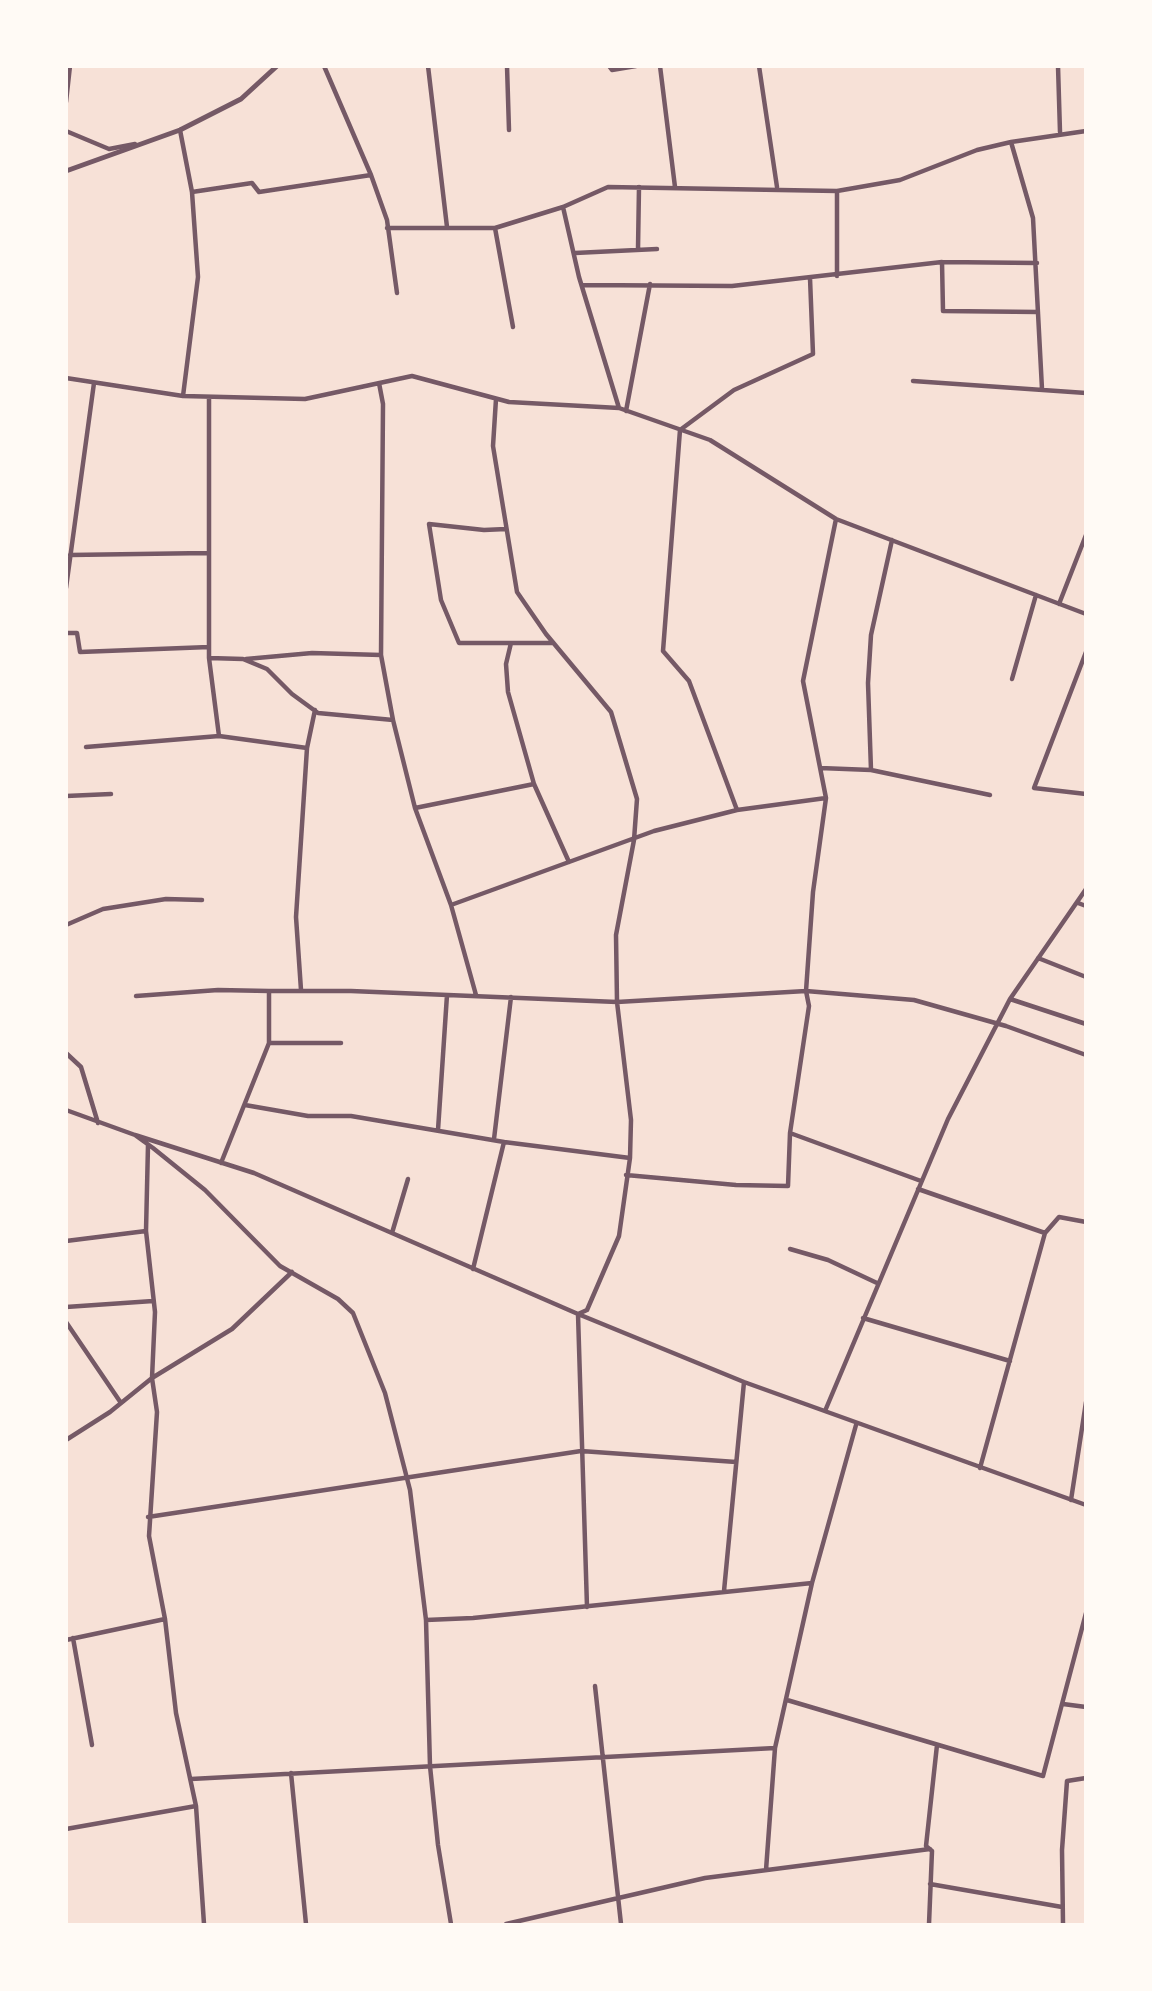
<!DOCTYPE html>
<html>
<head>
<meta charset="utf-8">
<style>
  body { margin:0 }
  #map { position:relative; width:1152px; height:1991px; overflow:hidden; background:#f7e1d7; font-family:Figtree,sans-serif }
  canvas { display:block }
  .frame { position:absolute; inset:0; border:68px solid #fffaf5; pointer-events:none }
</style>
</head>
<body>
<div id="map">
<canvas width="1152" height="1991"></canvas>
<div class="frame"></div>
</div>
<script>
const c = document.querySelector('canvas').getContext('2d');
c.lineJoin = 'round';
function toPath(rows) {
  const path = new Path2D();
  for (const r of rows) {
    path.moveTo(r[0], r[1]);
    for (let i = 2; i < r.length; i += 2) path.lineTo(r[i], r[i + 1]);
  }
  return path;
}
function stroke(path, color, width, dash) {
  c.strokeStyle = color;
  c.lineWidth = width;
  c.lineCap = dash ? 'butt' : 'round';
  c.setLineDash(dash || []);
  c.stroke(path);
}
stroke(toPath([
  [324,66,371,175,387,220,397,293],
  [428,66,447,227],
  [507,66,509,130],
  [609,66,612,70,636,66],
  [660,66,675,187],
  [759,66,777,187],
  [1058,66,1060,132],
  [66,102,70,66],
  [180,130,192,192,198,277,183,396],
  [66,131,109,149,135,144],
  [1011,142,1033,218,1042,389],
  [192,192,252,183,259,192,371,175],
  [563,207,579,277,619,408],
  [387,228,495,228,563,207,608,187,837,191,900,180,977,150,1011,142,1086,131],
  [495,228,513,327],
  [638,249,639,187],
  [575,253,657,249],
  [942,262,943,311,1038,312],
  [837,276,837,191],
  [582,285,732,286,942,262,1037,263],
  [66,378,183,396,305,399,412,376,509,402,619,408,710,440,836,519,1086,614],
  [913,381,1086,393],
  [379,383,383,404,381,655,393,720],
  [209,398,209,658,243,659,267,669,292,694,318,713,393,720,415,808,451,905,476,995],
  [496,399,493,446,517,592,546,634,611,712,637,799,634,840,616,935,617,1002,631,1120,630,1158,619,1236,587,1310,578,1314,587,1607],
  [626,411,650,284],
  [506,529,484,530,429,524,441,600,459,643,553,643],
  [70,555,207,553],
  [66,588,94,383],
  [1059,604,1086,535],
  [66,633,77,633,80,652,209,647],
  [511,643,506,664,508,692,534,784,569,862],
  [1086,652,1034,788,1086,794],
  [209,658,219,736],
  [246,659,312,653,381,655],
  [1012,679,1036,595],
  [86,747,219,736,307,748],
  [820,768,871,770,990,795],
  [871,770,868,683,871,635,892,540],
  [66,796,111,794],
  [415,808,534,784],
  [737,810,689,681,663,651,680,430,734,390,813,354,810,278],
  [1078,903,1086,906],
  [451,905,654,831,737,810,826,798],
  [66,925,103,909,166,899,202,900],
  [1038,958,1086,977],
  [301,990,296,917,307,748,315,710],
  [136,996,218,990,269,991],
  [1010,999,1086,1024],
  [269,1043,341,1043],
  [66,1053,81,1067,98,1123],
  [245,1105,308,1116,351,1116,504,1142,630,1158],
  [66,1110,135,1135,153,1148,205,1190,280,1266,338,1299,353,1313,385,1393,410,1490,426,1620,430,1766,438,1845,451,1924],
  [438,1130,447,995],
  [790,1133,921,1181],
  [135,1135,254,1173,578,1314,744,1382,1086,1505],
  [494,1139,511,997],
  [221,1163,269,1043,269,991,351,991,617,1002,806,991,914,1000,1006,1026,1086,1055],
  [626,1175,736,1185,788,1186,790,1133,809,1006,806,991,813,892,826,798,803,681,836,519],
  [918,1189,1045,1233,1059,1217,1086,1222],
  [146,1231,148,1145],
  [392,1233,408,1179],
  [66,1241,146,1231,155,1312,152,1378,157,1412,149,1536,165,1619,176,1713,196,1806,204,1924],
  [790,1249,828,1260,877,1283],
  [473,1269,504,1142],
  [66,1307,153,1301],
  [863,1318,1010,1361],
  [66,1322,121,1403],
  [825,1411,948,1119,1010,999,1086,889],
  [66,1440,110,1412,152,1378,232,1329,292,1272],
  [980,1468,1045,1233],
  [1071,1500,1086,1402],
  [148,1517,581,1451,736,1462],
  [724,1591,744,1382],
  [426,1620,473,1618,812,1583],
  [73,1638,92,1745],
  [66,1640,165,1619],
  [595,1686,621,1924],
  [787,1700,1043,1776,1086,1613],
  [1063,1704,1086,1707],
  [291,1773,306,1924],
  [191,1779,775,1748],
  [66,1829,196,1806],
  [766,1870,775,1748,812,1583,856,1425],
  [930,1884,1062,1907],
  [506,1924,705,1878,930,1849],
  [929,1924,932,1851,926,1846,937,1745],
  [1063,1924,1062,1850,1067,1781,1086,1778]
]), '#755966', 4.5);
stroke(toPath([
  [66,171,180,130,241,99,277,66]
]), '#755966', 5);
</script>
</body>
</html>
